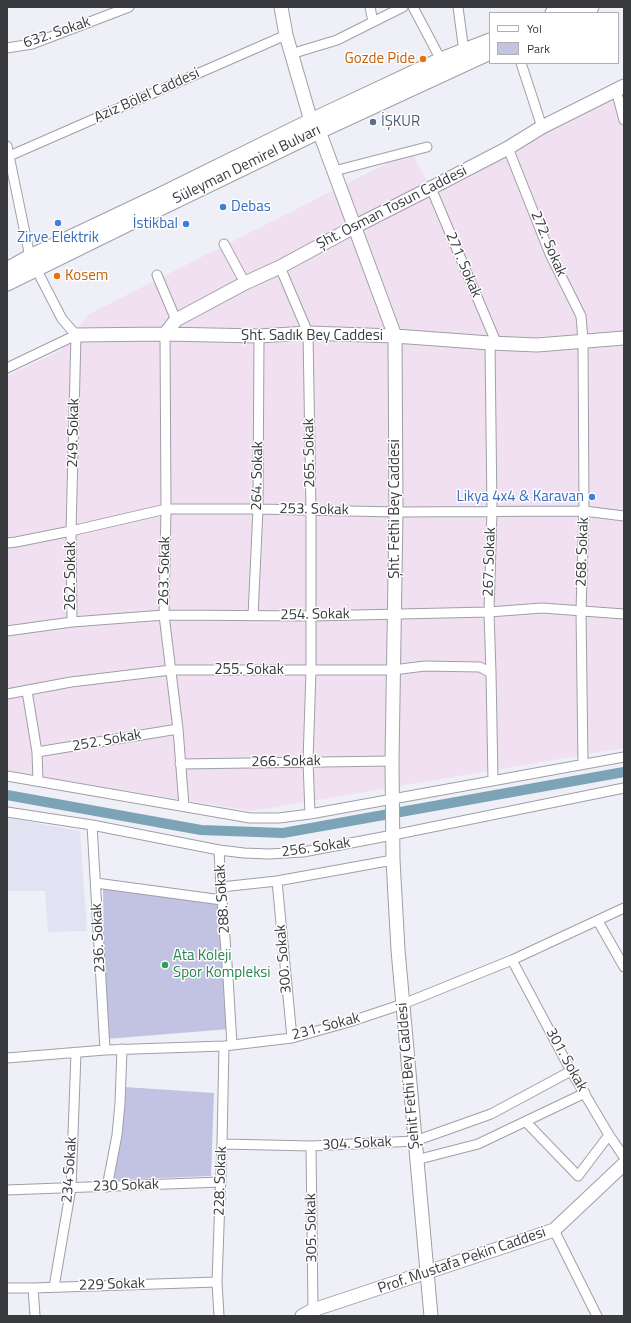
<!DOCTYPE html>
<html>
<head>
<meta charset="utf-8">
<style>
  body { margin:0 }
  #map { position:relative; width:631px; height:1323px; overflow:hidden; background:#efeff8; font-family:"Titillium Web",sans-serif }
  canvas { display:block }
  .frame { position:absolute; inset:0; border:8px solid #393a3d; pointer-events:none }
  .legend { position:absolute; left:489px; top:12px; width:130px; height:52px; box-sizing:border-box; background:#fff; border:1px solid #b0b0b1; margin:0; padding:5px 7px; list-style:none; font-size:12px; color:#393a3d }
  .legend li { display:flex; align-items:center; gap:8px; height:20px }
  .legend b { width:20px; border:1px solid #b0b0b1 }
</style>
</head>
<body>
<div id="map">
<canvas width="631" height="1323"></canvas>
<div class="frame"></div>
<ul class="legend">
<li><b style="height:5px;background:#fff"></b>Yol</li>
<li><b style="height:11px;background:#c2c3e3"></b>Park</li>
</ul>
</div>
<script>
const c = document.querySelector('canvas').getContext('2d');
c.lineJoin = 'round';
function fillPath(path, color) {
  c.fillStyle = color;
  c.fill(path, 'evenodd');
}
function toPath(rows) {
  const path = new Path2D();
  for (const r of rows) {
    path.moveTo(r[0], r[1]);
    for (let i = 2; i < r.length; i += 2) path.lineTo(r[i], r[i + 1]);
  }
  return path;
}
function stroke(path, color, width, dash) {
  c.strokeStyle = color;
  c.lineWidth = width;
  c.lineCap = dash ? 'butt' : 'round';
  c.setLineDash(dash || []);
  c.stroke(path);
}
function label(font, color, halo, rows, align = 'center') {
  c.font = font + ' "Titillium Web",sans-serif';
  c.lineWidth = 3;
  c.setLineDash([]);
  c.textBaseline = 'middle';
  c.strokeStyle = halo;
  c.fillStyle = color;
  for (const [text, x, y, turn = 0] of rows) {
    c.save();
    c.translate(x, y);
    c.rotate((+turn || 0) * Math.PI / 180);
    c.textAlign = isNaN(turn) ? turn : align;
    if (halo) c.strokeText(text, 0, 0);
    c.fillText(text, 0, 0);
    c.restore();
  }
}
fillPath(toPath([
  [7,818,80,831,87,931,48,932,45,891,7,891]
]), '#e2e3f2');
fillPath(toPath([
  [624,88,624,748,252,811,7,771,7,376,60,351,89,314,411,151,431,188]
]), '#f1e0f1');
fillPath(toPath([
  [103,889,219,901,230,1029,106,1039],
  [125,1087,214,1093,211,1176,114,1180]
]), '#c2c3e3');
stroke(toPath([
  [7,795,201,830,283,833,624,772]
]), '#7ca3b6', 10);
const street = toPath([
  [370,7,373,22],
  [413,7,441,60],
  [458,7,464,52],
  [7,48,32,44,129,7],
  [291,54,337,40,403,7],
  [521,63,542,127],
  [616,90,624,120],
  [7,146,30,257,62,319,76,335],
  [508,148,550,254,581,316,583,341,584,511,581,611,583,764],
  [7,157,286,35],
  [334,171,427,147],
  [431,188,496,342],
  [224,244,245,283],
  [280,267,308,333,311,510,311,671,308,761,310,814],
  [157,275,176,320],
  [165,334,166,509,164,615,178,729,184,806],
  [490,343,492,511,489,612,491,673,493,780],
  [7,368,76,335],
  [7,543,16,542,71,531,166,509,258,509,396,512,584,511,624,516],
  [253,616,258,509,259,336],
  [72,622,71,531,76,335],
  [7,631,72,622,164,615,312,616,489,612,542,608,624,614],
  [27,691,37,752,38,781],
  [7,694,71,682,171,670,393,670,425,666,480,667,491,673],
  [37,752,178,729],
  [180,764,392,761],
  [7,776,250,818,279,818,310,814,624,757],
  [7,812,92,825,219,850,244,853,269,854,303,852,393,835,624,788],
  [92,825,105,1050],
  [219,850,221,887,228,977,232,1045],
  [277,881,292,1038],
  [96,883,222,900],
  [221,887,277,881,393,860],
  [598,921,624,967],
  [512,960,571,1071,609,1135,624,1157],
  [7,1058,105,1050,224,1046,292,1038,349,1022,403,1004,512,960,624,908],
  [526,1122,578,1176,609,1135],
  [222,1144,311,1146,415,1141,491,1114,571,1071],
  [311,1146,313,1310],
  [416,1160,478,1144,585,1093],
  [107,1187,117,1135,120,1103,122,1049],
  [7,1190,221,1182],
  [554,1230,597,1316],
  [54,1287,71,1188,76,1053],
  [7,1288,33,1288,217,1282],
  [33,1288,35,1316],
  [219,1316,217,1282,222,1144,224,1046]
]);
const secondary = toPath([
  [281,7,286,35,311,121,319,131,395,336,396,512,392,761,393,860,398,950,431,1316],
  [165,334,176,320,245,283,280,267,354,227,431,188,508,148,542,127,624,86],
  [76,335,165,334,259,336,308,333,395,336,490,343,537,345,624,338],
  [302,1316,313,1310,554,1230,624,1164]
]);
const primary = toPath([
  [553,13,567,7],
  [577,13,591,7],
  [7,270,30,257,161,195,311,121,441,60,490,41],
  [7,283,135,220,319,131,490,52]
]);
stroke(street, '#9f9fa8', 11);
stroke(secondary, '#9f9fa8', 15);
stroke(primary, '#9f9fa8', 17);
stroke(street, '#fff', 9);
stroke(secondary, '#fff', 13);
stroke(primary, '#fff', 15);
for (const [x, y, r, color] of [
  [423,59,4,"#e8710a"],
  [373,122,4,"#5c6f8a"],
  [223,207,4,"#3f7fe0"],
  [58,223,4,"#3f7fe0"],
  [186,224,4,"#3f7fe0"],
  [57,276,4,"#e8710a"],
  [592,497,4,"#3f7fe0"],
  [165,965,4,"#2e9e5b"]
]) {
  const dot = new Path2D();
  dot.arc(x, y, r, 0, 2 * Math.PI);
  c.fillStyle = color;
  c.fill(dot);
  stroke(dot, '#fff', 1.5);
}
label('15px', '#393a3d', '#fff', [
  ["632. Sokak",57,33,-19],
  ["Aziz Bölel Caddesi",147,96,-24],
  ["Süleyman Demirel Bulvarı",247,165,-26],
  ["Şht. Osman Tosun Caddesi",392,208,-27],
  ["272. Sokak",548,244,67],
  ["271. Sokak",463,265,67],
  ["Şht. Sadık Bey Caddesi",312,336],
  ["249. Sokak",74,433,-89],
  ["265. Sokak",310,453,-91],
  ["264. Sokak",258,476,-89],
  ["Şht. Fethi Bey Caddesi",395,509,-90],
  ["253. Sokak",314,510,1],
  ["268. Sokak",583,552,-88],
  ["267. Sokak",490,562,-88],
  ["263. Sokak",165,571,-89],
  ["262. Sokak",71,576,-90],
  ["254. Sokak",315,615,-1],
  ["255. Sokak",249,670],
  ["252. Sokak",107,741,-10],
  ["266. Sokak",286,762,-1],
  ["256. Sokak",316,848,-8],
  ["288. Sokak",223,899,-94],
  ["236. Sokak",99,938,-93],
  ["300. Sokak",284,959,-95],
  ["231. Sokak",326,1027,-15],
  ["301. Sokak",566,1060,61],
  ["Şehit Fethi Bey Caddesi",409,1076,-95],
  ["304. Sokak",357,1144,-3],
  ["234 Sokak",70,1170,-86],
  ["228. Sokak",221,1181,-88],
  ["230 Sokak",126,1186,-2],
  ["305. Sokak",312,1228,-91],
  ["Prof. Mustafa Pekin Caddesi",462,1261,-19],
  ["229 Sokak",112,1285,-2]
]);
label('15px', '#c56008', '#fff', [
  ["Gozde Pide",415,59],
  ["Kosem",65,276,"left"]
], 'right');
label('15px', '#4e5e75', '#fff', [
  ["İŞKUR",381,122]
], 'left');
label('15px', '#366cbe', '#fff', [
  ["Debas",231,207,"left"],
  ["İstikbal",178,224],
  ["Zirve Elektrik",58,238,"center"],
  ["Likya 4x4 & Karavan",584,497]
], 'right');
label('15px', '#27864d', '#fff', [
  ["Ata Koleji",173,956],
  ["Spor Kompleksi",173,973]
], 'left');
</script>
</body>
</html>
